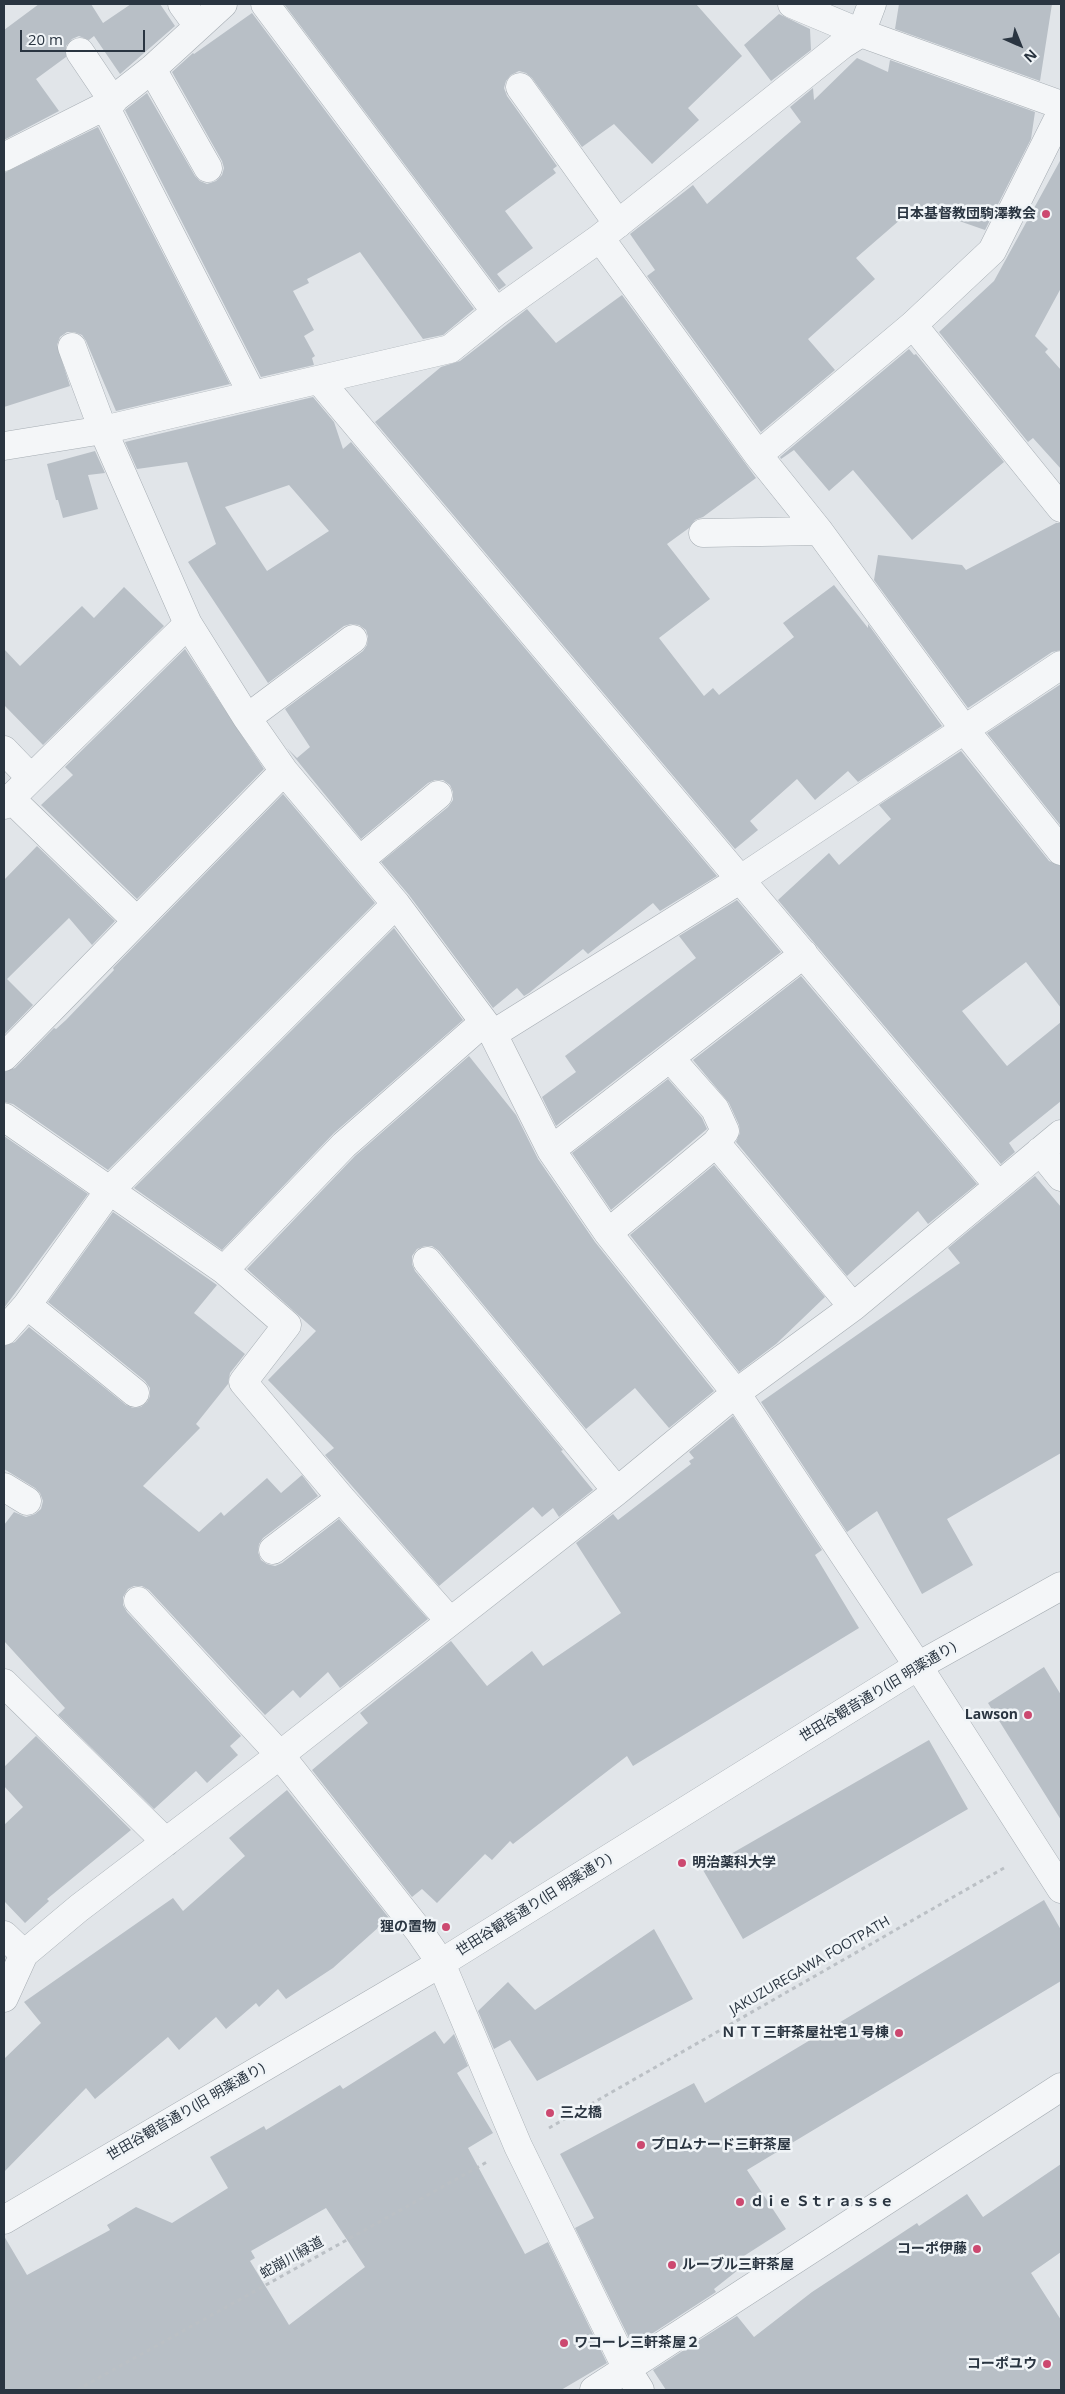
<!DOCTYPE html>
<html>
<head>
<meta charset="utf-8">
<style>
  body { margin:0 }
  #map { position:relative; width:1065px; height:2394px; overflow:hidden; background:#e1e5e9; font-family:"Open Sans",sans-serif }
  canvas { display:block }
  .frame { position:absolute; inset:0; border:5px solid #2a3541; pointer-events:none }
  .north { position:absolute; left:995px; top:20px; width:50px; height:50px; -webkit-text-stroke:4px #f0f4f7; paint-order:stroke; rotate:136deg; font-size:14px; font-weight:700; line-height:20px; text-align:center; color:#2a3541 }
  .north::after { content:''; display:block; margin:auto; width:18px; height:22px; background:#2a3541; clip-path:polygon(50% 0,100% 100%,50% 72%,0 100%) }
  .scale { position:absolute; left:20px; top:30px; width:125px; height:22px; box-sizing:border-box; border:2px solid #2a3541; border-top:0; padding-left:6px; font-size:15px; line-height:18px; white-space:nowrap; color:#2a3541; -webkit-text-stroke:4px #f0f4f7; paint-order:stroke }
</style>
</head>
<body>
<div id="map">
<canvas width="1065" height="2394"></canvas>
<div class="frame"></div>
<div class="north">N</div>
<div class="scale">20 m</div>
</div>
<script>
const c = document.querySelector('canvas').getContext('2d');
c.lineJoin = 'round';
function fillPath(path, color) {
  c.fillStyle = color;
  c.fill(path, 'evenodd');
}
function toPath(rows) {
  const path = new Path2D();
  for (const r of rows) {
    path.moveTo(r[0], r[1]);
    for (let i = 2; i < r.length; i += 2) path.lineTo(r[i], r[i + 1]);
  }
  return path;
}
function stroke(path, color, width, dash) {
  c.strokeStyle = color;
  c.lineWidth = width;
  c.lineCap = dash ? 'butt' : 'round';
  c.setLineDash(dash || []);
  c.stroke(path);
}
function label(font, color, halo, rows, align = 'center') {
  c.font = font + ' "Open Sans","Noto Sans JP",sans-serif';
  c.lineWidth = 5;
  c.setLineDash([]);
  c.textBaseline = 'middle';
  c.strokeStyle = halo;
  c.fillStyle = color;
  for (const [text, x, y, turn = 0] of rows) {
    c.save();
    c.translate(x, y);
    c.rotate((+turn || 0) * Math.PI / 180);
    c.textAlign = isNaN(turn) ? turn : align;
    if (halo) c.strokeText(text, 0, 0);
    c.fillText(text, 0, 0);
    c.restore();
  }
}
fillPath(toPath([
  [39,4,91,4,103,23,131,4,160,4,175,26,120,74,94,36,89,40,79,36,72,39,66,46,66,57,36,79,59,111,4,140,4,30],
  [284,4,696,4,742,56,688,108,699,120,652,164,614,124,582,147,532,78,526,73,519,71,511,75,506,81,504,88,507,96,557,166,553,169,556,173,505,211,533,248,497,274,506,285,499,290],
  [899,4,1052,4,1040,81,895,29],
  [252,13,474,309,443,335,423,339,360,252,307,279,309,283,293,291,314,330,304,336,315,356,312,358,314,365,261,377,125,110,147,93,195,176,200,181,207,184,216,181,222,175,224,168,222,161,172,72,193,53,194,54],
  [779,14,810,29,811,50,771,81,744,45],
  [857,58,888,72,890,60,1035,112,1031,139,985,230,916,206,856,258,875,279,808,339,835,370,761,432,647,276,655,270,630,234,693,185,707,204,801,122,790,107,813,88,814,100],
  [98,127,230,384,116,411,86,341,82,335,74,332,67,332,60,337,57,345,70,386,4,407,4,173],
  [1061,159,1061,288,1035,336,1048,349,1045,352,1061,370,1061,469,1033,438,1028,442,939,332,994,281],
  [622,295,756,478,703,517,695,520,689,528,667,544,710,599,659,638,704,696,713,688,719,695,794,637,783,623,834,585,868,628,868,624,942,726,858,782,848,771,815,800,797,779,750,821,758,830,735,849,375,422,441,367,460,361,527,309,556,343],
  [909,349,914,355,916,354,1004,462,912,540,853,470,829,491,794,450,781,459,780,457],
  [313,397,334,422,343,449,351,442,717,876,660,911,653,903,588,954,583,949,529,993,524,996,517,988,493,1008,409,895,381,862,448,807,453,800,453,792,450,785,443,780,435,780,428,783,361,839,287,748,297,758,310,747,285,709,363,651,367,645,368,637,366,630,359,625,351,624,344,626,268,683,188,562,216,544,187,462,137,469,125,442],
  [289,485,329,531,267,571,225,507],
  [95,451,105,473,88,475,98,509,63,518,58,500,56,500,47,464],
  [1056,523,1061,523,1061,650,1052,652,968,708,874,580,878,555,962,565,966,570],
  [124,587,164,626,43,745,4,705,4,649,20,666,82,606,94,618],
  [185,649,264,769,137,899,41,805,73,775,65,767],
  [1061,684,1061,826,987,733],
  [961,751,1049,861,1061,866,1061,1008,1026,962,962,1011,1007,1066,1061,1022,1061,1101,1009,1143,1015,1152,1001,1164,778,900,829,853,839,865,891,819,879,805],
  [283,794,375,903,108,1170,13,1104,4,1102,4,1072,15,1068,54,1028,56,1029,66,1020,114,970,113,968],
  [37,846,115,921,92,945,69,918,7,979,33,1005,4,1035,4,880],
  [737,900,781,952,556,1126,542,1097,576,1072,565,1056,696,958,679,936],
  [394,928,463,1020,334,1133,222,1250,134,1188],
  [801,976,977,1184,928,1224,918,1211,847,1276,736,1142,740,1133,739,1125,729,1103,693,1060],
  [469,1056,516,1115,538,1159,595,1242,714,1391,669,1428,635,1388,586,1429,439,1251,432,1246,425,1246,417,1249,412,1256,412,1264,415,1271,563,1450,561,1451,593,1490,559,1517,553,1508,542,1517,533,1507,439,1586,325,1455,334,1448,268,1380,316,1331,247,1269,355,1156],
  [668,1079,702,1118,707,1129,611,1210,572,1153],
  [4,1136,88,1194,4,1308],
  [714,1165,825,1297,776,1344,739,1372,630,1235],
  [1035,1176,1061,1207,1061,1453,947,1519,973,1565,922,1594,877,1511,847,1532,761,1402,960,1263,948,1248],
  [113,1212,217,1285,194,1313,245,1354,230,1373,228,1384,196,1424,200,1428,143,1486,199,1532,221,1512,224,1516,267,1478,281,1493,302,1475,318,1496,263,1538,259,1544,258,1552,261,1560,267,1564,275,1566,282,1563,339,1519,428,1619,340,1688,328,1672,300,1698,293,1690,265,1715,149,1590,142,1586,134,1586,128,1589,123,1597,123,1605,127,1612,241,1736,230,1746,238,1755,207,1783,196,1771,154,1809,58,1715,65,1708,4,1641,4,1525,14,1512,26,1517,35,1514,41,1509,43,1501,40,1493,35,1488,4,1469,4,1346,15,1342,29,1327,126,1405,133,1408,141,1407,147,1402,150,1396,150,1388,145,1381,48,1302],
  [733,1416,822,1550,815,1555,859,1628,633,1766,627,1756,513,1844,510,1841,492,1860,485,1854,437,1903,422,1889,412,1897,312,1770,368,1723,360,1713,451,1641,487,1686,532,1651,543,1666,621,1613,576,1543,613,1514,618,1520,691,1464,689,1461,694,1458,689,1452],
  [1044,1667,1061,1695,1061,1820,988,1703],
  [36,1736,131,1830,47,1899,49,1901,25,1923,4,1901,4,1825,23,1807,4,1786,4,1767],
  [929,1740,968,1809,743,1939,703,1870],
  [287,1790,389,1918,333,1968,286,1999,278,1989,259,2007,256,2003,226,2029,216,2017,179,2050,168,2037,95,2099,86,2088,4,2172,4,2059,41,2023,24,2002,173,1898,183,1911,245,1856,229,1838],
  [1044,1900,1061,1930,1061,1981,747,2170,786,2229,733,2263,738,2270,714,2289,716,2292,633,2346,575,2228,594,2218,560,2154,694,2083,705,2103],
  [654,1929,693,1999,537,2081,510,2040,494,2049,478,2011,508,1982,535,2010],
  [435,2031,444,2044,454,2034,468,2066,457,2073,493,2133,468,2148,525,2254,548,2242,607,2363,561,2390,4,2390,4,2236,27,2275,110,2230,107,2225,136,2207,172,2223,228,2188,210,2157,264,2126,266,2130,340,2085,343,2089],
  [326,2208,365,2267,289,2325,250,2261,255,2258,251,2251],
  [1061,2164,1061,2252,1031,2273,1061,2320,1061,2390,666,2390,653,2370,737,2316,754,2337,812,2292,917,2223,919,2226,967,2194,983,2217]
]), '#b8bfc6');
const minor = toPath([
  [182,4,198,26],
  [265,4,496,312],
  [792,4,861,33,1061,105],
  [80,52,113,101],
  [152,69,208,168],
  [520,87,618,224],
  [105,106,252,394],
  [4,157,105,106,152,69,223,4],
  [600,238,758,455,819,531,964,729,1061,851],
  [913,325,1061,508],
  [72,347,103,430,188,624,247,718,284,771,396,904,493,1034,551,1150,608,1233,736,1393,918,1666,1061,1889],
  [319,380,998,1185],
  [4,446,103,430,450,349,496,312,600,238,842,45,861,33,872,4],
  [758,455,913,325,992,251,1061,113],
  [703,533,819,531],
  [247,718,353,639],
  [4,750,30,777],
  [10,798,137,921],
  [4,805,188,624],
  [360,860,438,795],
  [493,1034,741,879,1061,665],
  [4,1057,284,771],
  [4,1117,224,1270,287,1325,243,1382,341,1498,449,1620],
  [716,1143,853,1307],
  [551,1150,804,954],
  [1040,1151,1061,1177],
  [608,1233,716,1143,725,1131,715,1109,670,1058],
  [427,1261,617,1491],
  [224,1270,344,1145,484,1022],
  [27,1305,135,1393],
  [4,1331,27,1305,109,1191,396,904],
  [4,1487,27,1501],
  [273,1550,341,1498],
  [138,1601,280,1755,419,1931,441,1963,518,2146,627,2369,640,2390],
  [4,1683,166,1842],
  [4,1935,24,1954],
  [4,1998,24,1954,79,1908,280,1755,617,1491,736,1393,853,1307,1061,1134],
  [4,2220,441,1963,918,1666,1061,1586],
  [594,2390,1061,2087]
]);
stroke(minor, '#a6adb3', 29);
stroke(toPath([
  [549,2128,1004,1868],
  [77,2390,487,2162]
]), '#bbc0c5', 3, [4, 4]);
stroke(minor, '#f4f6f8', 28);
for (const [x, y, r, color] of [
  [1046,214,5,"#cc4970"],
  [1028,1715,5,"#cc4970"],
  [682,1863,5,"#cc4970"],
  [446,1927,5,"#cc4970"],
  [899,2033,5,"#cc4970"],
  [550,2113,5,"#cc4970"],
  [641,2145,5,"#cc4970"],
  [740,2202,5,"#cc4970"],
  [977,2249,5,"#cc4970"],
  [672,2265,5,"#cc4970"],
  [564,2343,5,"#cc4970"],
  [1047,2364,5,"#cc4970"]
]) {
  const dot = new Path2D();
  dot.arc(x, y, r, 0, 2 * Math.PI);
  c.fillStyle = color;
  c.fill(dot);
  stroke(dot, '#f0f4f7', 2);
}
label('bold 14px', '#2a3541', '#f0f4f7', [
  ["日本基督教団駒澤教会",1036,214],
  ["Lawson",1018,1715],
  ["明治薬科大学",692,1863,"left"],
  ["狸の置物",436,1927],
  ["ＮＴＴ三軒茶屋社宅１号棟",889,2033],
  ["三之橋",560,2113,"left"],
  ["プロムナード三軒茶屋",651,2145,"left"],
  ["ｄｉｅ Ｓｔｒａｓｓｅ",750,2202,"left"],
  ["コーポ伊藤",967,2249],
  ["ルーブル三軒茶屋",682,2265,"left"],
  ["ワコーレ三軒茶屋２",574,2343,"left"],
  ["コーポユウ",1037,2364]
], 'right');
label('14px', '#2a3541', '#f0f4f7', [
  ["世田谷観音通り(旧 明薬通り)",878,1692,-31],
  ["世田谷観音通り(旧 明薬通り)",534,1905,-32],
  ["JAKUZUREGAWA FOOTPATH",810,1966,-30],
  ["世田谷観音通り(旧 明薬通り)",186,2112,-30],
  ["蛇崩川緑道",292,2258,-29]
]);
</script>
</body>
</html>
